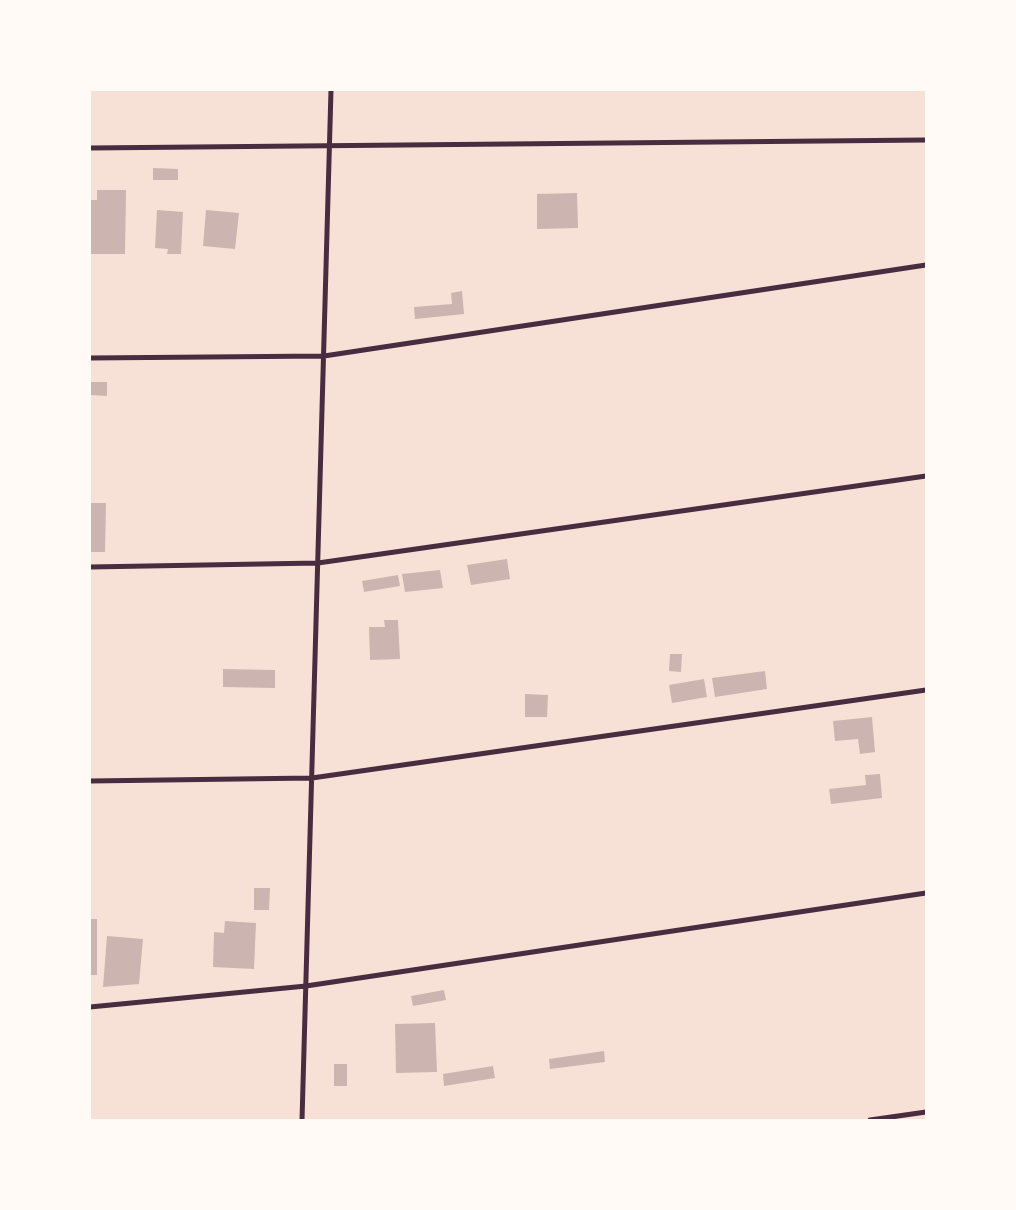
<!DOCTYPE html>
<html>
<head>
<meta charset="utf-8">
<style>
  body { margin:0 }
  #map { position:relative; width:1016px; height:1210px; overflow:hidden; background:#f7e1d7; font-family:"Sofia Sans Condensed",sans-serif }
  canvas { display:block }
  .frame { position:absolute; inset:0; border:91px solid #fffaf5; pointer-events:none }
</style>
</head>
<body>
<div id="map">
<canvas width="1016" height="1210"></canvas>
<div class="frame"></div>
</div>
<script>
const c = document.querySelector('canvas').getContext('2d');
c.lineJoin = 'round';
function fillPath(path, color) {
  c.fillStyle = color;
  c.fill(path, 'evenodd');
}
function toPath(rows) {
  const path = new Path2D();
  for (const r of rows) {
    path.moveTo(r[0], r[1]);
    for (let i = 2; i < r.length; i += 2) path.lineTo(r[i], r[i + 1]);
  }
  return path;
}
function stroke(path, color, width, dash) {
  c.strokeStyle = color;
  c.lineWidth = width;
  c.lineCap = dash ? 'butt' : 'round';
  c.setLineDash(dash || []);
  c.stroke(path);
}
fillPath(toPath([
  [153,168,178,169,178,180,153,180],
  [97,190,126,190,125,254,90,254,90,200,97,200],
  [577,193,578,228,537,229,537,194],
  [157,210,183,212,181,254,167,254,168,249,155,248],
  [206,210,239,213,235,249,203,246],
  [462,291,464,314,415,319,414,307,452,304,451,293],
  [90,382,107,382,107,396,90,395],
  [90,503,106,503,105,552,90,552],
  [507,559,510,579,471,585,467,565],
  [440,570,443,588,405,592,402,574],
  [398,575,400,586,364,592,362,581],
  [384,620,398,620,400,659,370,660,369,627,385,627],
  [670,654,682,654,681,672,669,671],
  [223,669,275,670,275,688,223,687],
  [765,671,767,689,715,697,712,678],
  [704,679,707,697,672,703,669,685],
  [525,694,548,695,547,717,525,717],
  [872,717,875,752,860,754,858,739,835,741,833,721],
  [880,774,882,798,831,804,829,789,866,785,865,775],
  [254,888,270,888,269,910,254,910],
  [90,919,97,919,97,975,90,975],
  [225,921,256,923,254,969,213,967,214,932,224,933],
  [107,936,143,939,139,984,103,987],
  [444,990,446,1000,413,1006,411,996],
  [435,1023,437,1072,396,1073,395,1024],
  [604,1051,605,1062,550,1069,549,1059],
  [334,1064,347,1064,347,1086,334,1086],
  [493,1066,495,1078,444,1086,443,1074]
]), '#ccb4b1');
stroke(toPath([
  [90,148,926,140],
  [90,358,324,356,926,265],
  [90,567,318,563,926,476],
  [90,781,312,778,926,690],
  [90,1007,306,986,926,893],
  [302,1120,331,90],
  [870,1120,926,1112]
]), '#4a2c40', 5);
</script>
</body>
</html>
